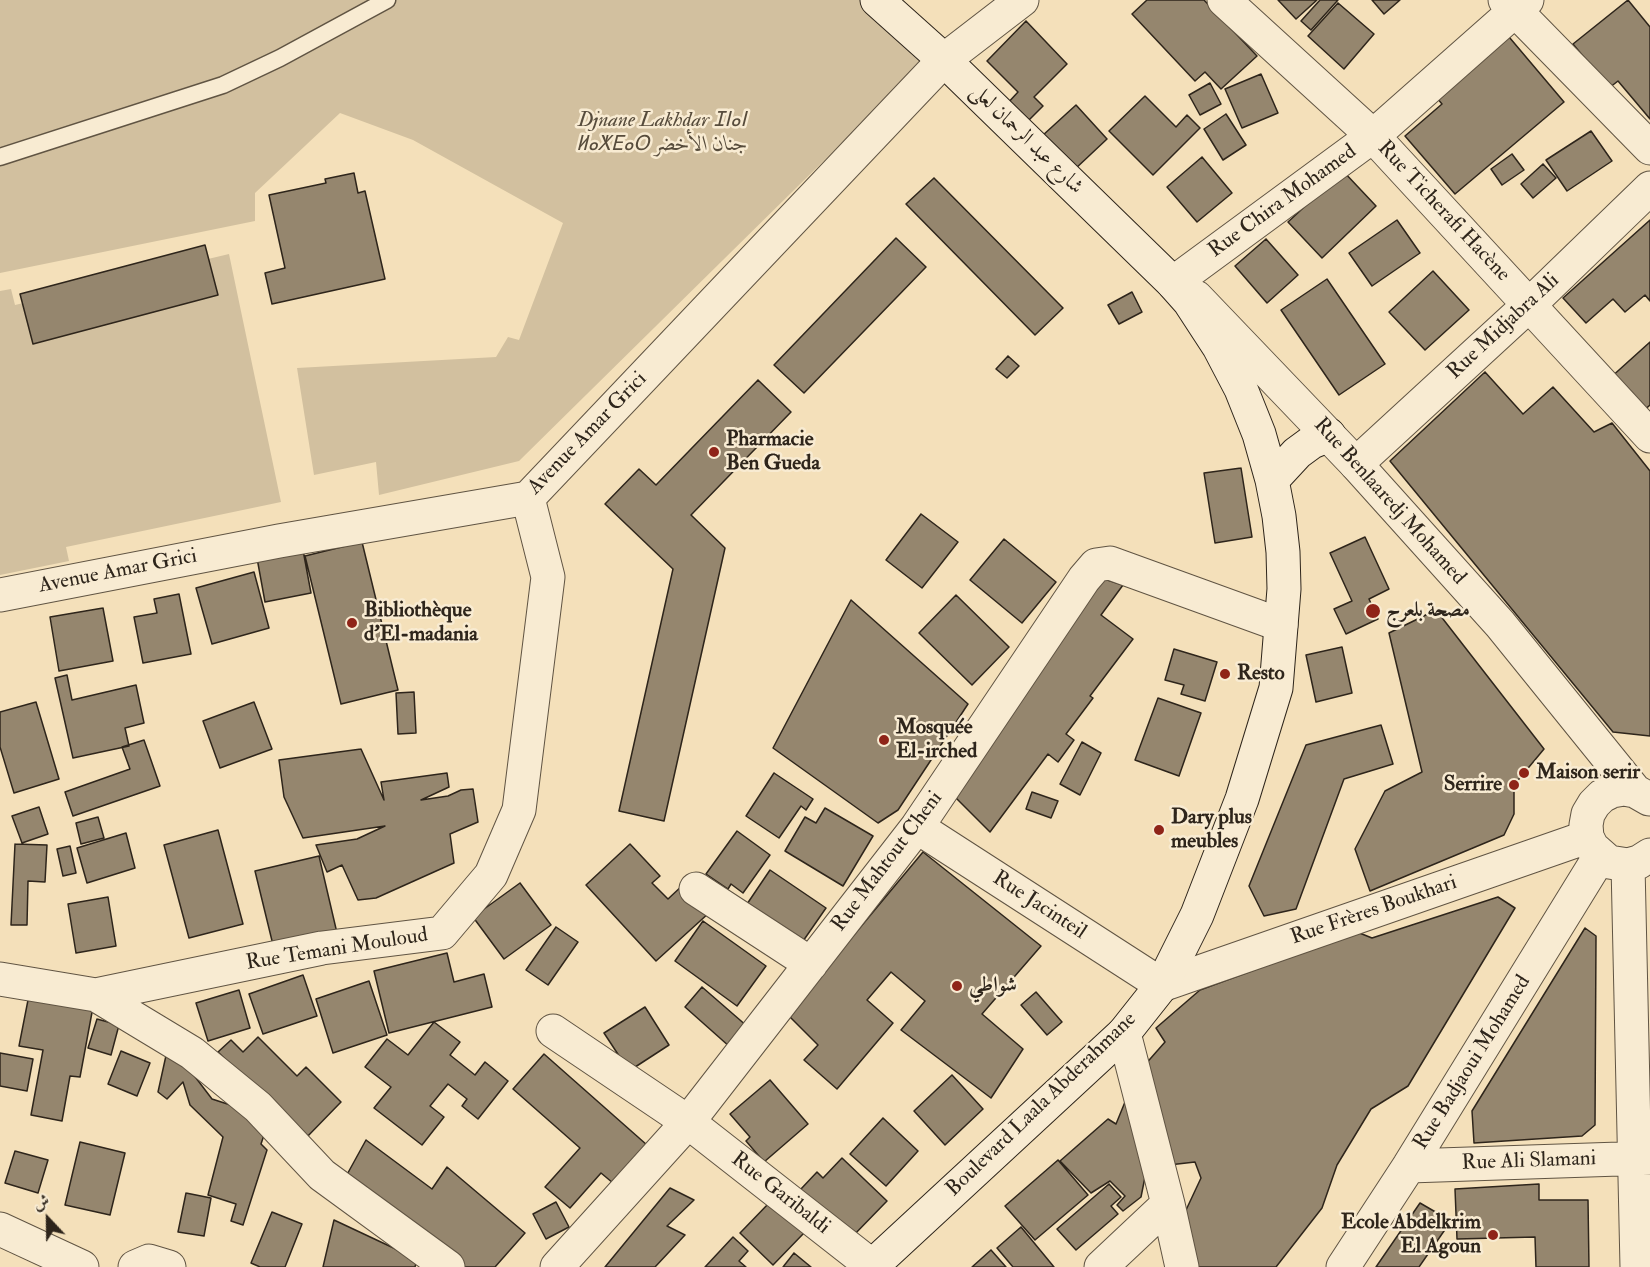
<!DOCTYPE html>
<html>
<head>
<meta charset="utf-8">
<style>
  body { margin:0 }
  #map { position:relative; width:1650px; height:1267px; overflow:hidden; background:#f4e0ba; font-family:"IM FELL Double Pica",Amiri,serif }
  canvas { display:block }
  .north { position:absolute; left:18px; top:1189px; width:60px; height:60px; -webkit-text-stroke:4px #f8ebd2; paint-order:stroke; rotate:338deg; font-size:16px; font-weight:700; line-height:24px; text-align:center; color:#2e251b }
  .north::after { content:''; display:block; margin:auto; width:21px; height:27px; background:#2e251b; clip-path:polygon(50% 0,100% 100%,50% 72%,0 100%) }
</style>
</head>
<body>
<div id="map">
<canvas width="1650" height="1267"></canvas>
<div class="north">ش</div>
</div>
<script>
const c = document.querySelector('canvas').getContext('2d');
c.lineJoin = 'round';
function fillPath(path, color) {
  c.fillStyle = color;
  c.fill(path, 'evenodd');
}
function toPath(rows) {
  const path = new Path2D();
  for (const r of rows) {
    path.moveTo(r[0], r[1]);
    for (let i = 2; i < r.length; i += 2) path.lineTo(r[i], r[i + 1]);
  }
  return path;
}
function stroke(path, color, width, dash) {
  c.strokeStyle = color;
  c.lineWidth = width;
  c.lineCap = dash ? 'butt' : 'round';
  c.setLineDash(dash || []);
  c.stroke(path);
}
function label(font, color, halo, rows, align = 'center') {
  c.font = font + ' "IM FELL Double Pica",Amiri,"Noto Sans Tifinagh",serif';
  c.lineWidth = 5;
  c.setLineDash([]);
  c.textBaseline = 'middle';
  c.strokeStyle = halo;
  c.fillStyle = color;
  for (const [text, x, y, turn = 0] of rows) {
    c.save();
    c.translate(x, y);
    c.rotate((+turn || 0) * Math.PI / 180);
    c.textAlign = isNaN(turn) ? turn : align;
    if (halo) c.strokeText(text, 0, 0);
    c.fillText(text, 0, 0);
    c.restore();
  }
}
fillPath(toPath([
  [0,0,870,0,927,59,519,461,379,495,376,462,314,475,297,368,496,357,508,337,519,340,563,223,413,140,340,113,255,193,255,221,0,273],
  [229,254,281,502,66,547,69,561,0,575,0,291,11,289,15,305]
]), '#d2c09f');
const building = toPath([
  [1147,0,1204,0,1257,56,1221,89,1205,72,1195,81,1132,14,1147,0],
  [1278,0,1317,0,1296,19,1278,0],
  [1320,0,1338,0,1311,30,1301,21,1320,0],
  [1372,0,1400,0,1384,14,1372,0],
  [1628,0,1650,27,1650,119,1618,81,1609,88,1573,44,1628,0],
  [1338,3,1374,34,1344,69,1308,36,1338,3],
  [1026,21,1067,64,1034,97,1043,106,1025,124,1006,105,1018,92,987,61,1026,21],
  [1504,31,1564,102,1455,194,1405,136,1442,104,1432,92,1504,31],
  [1261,74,1278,113,1242,128,1225,89,1261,74],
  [1210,83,1221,104,1200,115,1189,95,1210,83],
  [1145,96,1176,127,1187,115,1200,128,1153,175,1109,131,1145,96],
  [1076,105,1107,139,1074,170,1042,136,1076,105],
  [1226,114,1246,145,1223,160,1204,129,1226,114],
  [1591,131,1612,161,1567,191,1546,160,1591,131],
  [1512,154,1524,170,1502,185,1491,169,1512,154],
  [1202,157,1232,193,1197,222,1167,187,1202,157],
  [1543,164,1556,178,1533,198,1521,184,1543,164],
  [1343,171,1376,206,1322,258,1288,222,1343,171],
  [354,173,358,193,365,191,385,279,272,304,265,273,285,268,269,195,326,183,325,179,354,173],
  [934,178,1063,308,1035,335,906,204,934,178],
  [1397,220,1420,253,1372,286,1349,253,1397,220],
  [1650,220,1650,301,1645,295,1625,312,1613,299,1586,323,1563,298,1650,220],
  [896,238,926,267,804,393,774,365,896,238],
  [1266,239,1298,275,1267,303,1235,266,1266,239],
  [205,245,218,295,33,344,20,294,205,245],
  [1433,271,1469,310,1425,350,1389,312,1433,271],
  [1327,279,1385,364,1339,395,1281,310,1327,279],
  [1132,292,1142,312,1119,324,1108,305,1132,292],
  [1650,342,1650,405,1640,414,1609,379,1650,342],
  [1008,356,1019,366,1007,378,996,369,1008,356],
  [1485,372,1523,414,1553,387,1594,432,1612,423,1650,471,1650,736,1613,732,1390,461,1485,372],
  [758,380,791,412,691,515,725,548,664,821,619,811,673,569,605,504,639,469,656,485,758,380],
  [1241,468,1252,537,1215,543,1204,473,1241,468],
  [921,514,958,542,922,588,886,560,921,514],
  [1365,537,1389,589,1369,599,1378,619,1346,634,1334,609,1352,601,1330,553,1365,537],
  [1004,539,1056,582,1022,623,970,580,1004,539],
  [362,542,398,690,341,704,305,556,362,542],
  [303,550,311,593,265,602,257,558,303,550],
  [254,572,269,628,212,644,196,588,254,572],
  [1098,577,1123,585,1101,615,1133,639,1090,696,1093,698,1066,734,1074,740,1058,762,1048,754,990,832,950,792,1098,577],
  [179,594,191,654,143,663,134,617,157,613,154,599,179,594],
  [956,595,1009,647,972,685,919,633,956,595],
  [851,600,968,704,898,810,878,823,773,748,851,600],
  [103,608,113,661,59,671,50,617,103,608],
  [1436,610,1544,749,1514,785,1514,814,1504,835,1370,891,1355,849,1385,791,1422,772,1389,633,1436,610],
  [1342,647,1352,693,1316,702,1306,655,1342,647],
  [1174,649,1217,662,1205,701,1181,694,1184,685,1165,680,1174,649],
  [67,675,72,700,136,685,144,723,125,728,129,746,73,758,55,678,67,675],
  [414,692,416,733,398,734,396,693,414,692],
  [1158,698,1201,713,1179,776,1135,760,1158,698],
  [36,702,59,779,14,793,0,747,0,712,36,702],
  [254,702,272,749,220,768,203,721,254,702],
  [1381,725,1393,764,1344,779,1296,909,1264,916,1249,886,1306,745,1381,725],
  [144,740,160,786,73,816,65,792,130,769,122,747,144,740],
  [1082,742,1101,753,1080,795,1060,784,1082,742],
  [361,749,384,800,381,782,447,773,449,787,421,800,448,796,461,790,473,789,478,822,450,834,454,863,376,898,358,900,342,865,327,872,316,845,357,839,385,826,303,838,284,797,279,760,361,749],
  [774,773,813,799,806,810,801,806,779,838,746,816,774,773],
  [1032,792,1058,801,1051,818,1026,809,1032,792],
  [39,807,48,834,22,843,12,816,39,807],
  [825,808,873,836,843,886,785,851,805,817,816,823,825,808],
  [98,817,104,838,81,844,76,823,98,817],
  [218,830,243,924,189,938,164,845,218,830],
  [737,831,770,855,743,893,731,884,728,889,706,874,737,831],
  [126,833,135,868,87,883,77,848,126,833],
  [15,844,47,845,45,882,28,881,27,925,11,925,15,844],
  [630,844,660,876,652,883,668,899,684,884,710,912,656,961,586,885,630,844],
  [70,846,76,873,63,876,57,849,70,846],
  [923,852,1041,946,982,1014,1023,1049,991,1098,901,1030,925,1001,891,972,867,1000,893,1023,837,1089,804,1060,818,1045,782,1009,823,972,923,852],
  [319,856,337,933,274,949,255,871,319,856],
  [770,870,826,908,801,944,745,907,770,870],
  [520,883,551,925,504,959,473,917,520,883],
  [108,897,116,946,76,953,68,904,108,897],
  [1498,897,1515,908,1408,1086,1371,1109,1337,1165,1322,1208,1276,1267,1188,1267,1179,1225,1201,1178,1195,1162,1160,1166,1143,1067,1165,1042,1156,1028,1200,990,1357,932,1372,938,1498,897],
  [703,921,766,966,737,1006,675,961,703,921],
  [556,927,578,942,548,985,526,970,556,927],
  [1585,928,1596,936,1595,1125,1582,1136,1474,1143,1472,1111,1585,928],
  [447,953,454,982,484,974,492,1007,389,1033,374,971,447,953],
  [303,975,317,1016,263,1034,249,994,303,975],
  [369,981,387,1035,333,1053,316,999,369,981],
  [702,987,748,1027,730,1047,685,1007,702,987],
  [239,990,250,1028,208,1041,196,1003,239,990],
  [1036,992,1062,1022,1047,1035,1021,1005,1036,992],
  [29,995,93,1007,80,1077,70,1076,62,1121,31,1115,43,1050,19,1046,29,995],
  [645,1007,669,1045,629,1071,604,1033,645,1007],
  [97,1019,119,1025,111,1055,88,1048,97,1019],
  [434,1022,460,1042,450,1055,475,1075,485,1062,508,1081,478,1119,462,1106,467,1099,448,1084,430,1106,444,1117,422,1145,374,1108,391,1087,365,1067,387,1039,408,1055,434,1022],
  [258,1037,297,1076,306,1067,341,1102,305,1139,218,1052,231,1040,243,1052,258,1037],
  [121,1051,150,1063,137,1096,108,1084,121,1051],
  [167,1051,180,1057,212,1099,252,1112,267,1126,261,1144,267,1150,243,1225,231,1221,236,1204,208,1195,223,1137,190,1105,183,1082,167,1099,158,1092,167,1051],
  [0,1053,33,1059,27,1091,0,1086,0,1053],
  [544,1054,647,1145,613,1183,601,1173,570,1208,545,1187,580,1148,513,1089,544,1054],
  [952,1075,983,1109,945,1145,914,1111,952,1075],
  [770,1080,808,1124,764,1162,746,1141,750,1137,730,1114,770,1080],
  [1125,1102,1145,1177,1141,1197,1123,1211,1117,1205,1125,1196,1110,1181,1091,1193,1060,1161,1108,1119,1116,1124,1125,1102],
  [883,1118,918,1151,886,1186,850,1154,883,1118],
  [366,1140,432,1189,447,1167,525,1233,495,1267,462,1267,344,1180,366,1140],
  [80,1142,125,1153,110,1215,65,1205,80,1142],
  [15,1151,48,1160,38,1193,5,1183,15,1151],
  [842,1158,887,1201,851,1238,800,1190,817,1172,823,1178,842,1158],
  [1058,1160,1088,1195,1035,1240,1005,1206,1058,1160],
  [1109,1184,1121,1197,1111,1206,1118,1214,1076,1250,1057,1229,1109,1184],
  [1539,1184,1539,1200,1588,1200,1589,1267,1536,1267,1535,1237,1457,1239,1455,1189,1539,1184],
  [670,1188,694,1200,667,1226,685,1235,655,1267,605,1267,670,1188],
  [186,1193,211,1198,204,1236,178,1232,186,1193],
  [556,1202,569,1227,546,1239,533,1214,556,1202],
  [770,1202,804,1233,773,1265,740,1233,770,1202],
  [1420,1203,1451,1221,1419,1267,1376,1267,1420,1203],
  [272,1212,302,1224,285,1267,260,1267,251,1263,272,1212],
  [334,1220,417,1259,415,1267,323,1267,334,1220],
  [1021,1227,1054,1267,1013,1267,997,1248,1021,1227],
  [733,1237,748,1251,739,1261,746,1267,705,1267,733,1237],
  [991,1250,1006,1267,972,1267,991,1250],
  [794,1253,811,1267,783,1267,794,1253]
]);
fillPath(building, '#95866e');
stroke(building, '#2e251b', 1.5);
const service = toPath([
  [0,157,223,85,280,58,387,0]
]);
const minor = toPath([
  [1224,0,1373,136,1650,436],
  [1505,0,1650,148],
  [944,60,1022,0],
  [1173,283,1373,136,1527,0],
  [1356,464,1529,305,1650,188],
  [917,827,1162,985,1587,837],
  [1628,865,1637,1267],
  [696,889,811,964],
  [0,979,96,995,192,1053,258,1107,322,1175,448,1267],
  [96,995,322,948,442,933,491,875,519,810,548,577,528,498],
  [553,1031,688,1122,872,1266],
  [1124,1033,1168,1204,1182,1267],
  [1409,1166,1650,1158],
  [0,1229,82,1267],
  [135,1267,149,1261,169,1267],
  [557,1267,688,1122,917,827,1084,579,1096,565,1110,563,1281,625],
  [1101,1267,1168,1204],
  [1343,1267,1409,1166,1600,856]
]);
const tertiary = toPath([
  [1196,297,1356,464,1500,624,1635,791],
  [0,595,279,541,528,498,944,60],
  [1649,799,1635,791,1624,789,1612,791,1602,796,1594,804,1588,814,1586,825,1587,837,1592,847,1609,862,1628,865,1639,862,1650,855]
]);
const secondary = toPath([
  [1272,480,1297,453,1312,442,1329,435],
  [871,1267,1124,1033,1162,985,1197,915,1242,799,1276,688,1284,589,1283,552,1279,516,1272,480,1259,434,1241,389,1219,347,1189,301,1173,283,944,60,877,0]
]);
stroke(service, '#605443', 19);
stroke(minor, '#605443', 35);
stroke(tertiary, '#605443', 35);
stroke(secondary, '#2e251b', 35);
stroke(service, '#f8ebd2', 16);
stroke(minor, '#f8ebd2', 33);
stroke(tertiary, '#f8ebd2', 33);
stroke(secondary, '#f8ebd2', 33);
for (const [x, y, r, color] of [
  [714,452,6,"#8f2418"],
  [1373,611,8,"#8f2418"],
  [352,623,6,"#8f2418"],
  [1225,674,6,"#8f2418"],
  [884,740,6,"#8f2418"],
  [1524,773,6,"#8f2418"],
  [1514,785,6,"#8f2418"],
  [1159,830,6,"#8f2418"],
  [957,986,6,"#8f2418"],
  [1493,1235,6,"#8f2418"]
]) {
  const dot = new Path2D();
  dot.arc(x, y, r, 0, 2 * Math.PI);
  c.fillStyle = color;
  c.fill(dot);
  stroke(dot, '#f8ebd2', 2);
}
label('italic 21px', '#574c3c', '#f8ebd2', [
  ["Djnane Lakhdar ⵊⵏⴰⵏ",662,121],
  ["ⵍⴰⵅⴹⴰⵔ جنان الأخضر",662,145]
]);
label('21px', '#2e251b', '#f8ebd2', [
  ["شارع عبد الرحمان لعلى",1026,140,44],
  ["Rue Chira Mohamed",1283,202,-36],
  ["Rue Ticherafi Hacène",1443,212,47],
  ["Rue Midjabra Ali",1504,327,-43],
  ["Avenue Amar Grici",588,434,-46],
  ["Rue Benlaaredj Mohamed",1389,502,48],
  ["Avenue Amar Grici",118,572,-11],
  ["Rue Mahtout Cheni",888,862,-53],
  ["Rue Jacinteil",1039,906,33],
  ["Rue Frères Boukhari",1374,911,-19],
  ["Rue Temani Mouloud",337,950,-9],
  ["Rue Badjaoui Mohamed",1473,1063,-58],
  ["Boulevard Laala Abderahmane",1042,1105,-44],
  ["Rue Ali Slamani",1529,1162,-2],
  ["Rue Garibaldi",780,1194,38]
]);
label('bold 21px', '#2e251b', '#f8ebd2', [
  ["Pharmacie",726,440],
  ["Ben Gueda",726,464],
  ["Bibliothèque",364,611],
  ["d'El-madania",364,635],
  ["مصحة بلعرج",1386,611],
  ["Resto",1237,674],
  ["Mosquée",896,728],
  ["El-irched",896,752],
  ["Maison serir",1536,773],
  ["Serrire",1502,785,"right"],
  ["Dary plus",1171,818],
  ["meubles",1171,842],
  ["شواطي",969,986],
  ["Ecole Abdelkrim",1481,1223,"right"],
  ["El Agoun",1481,1247,"right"]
], 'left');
</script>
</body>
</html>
